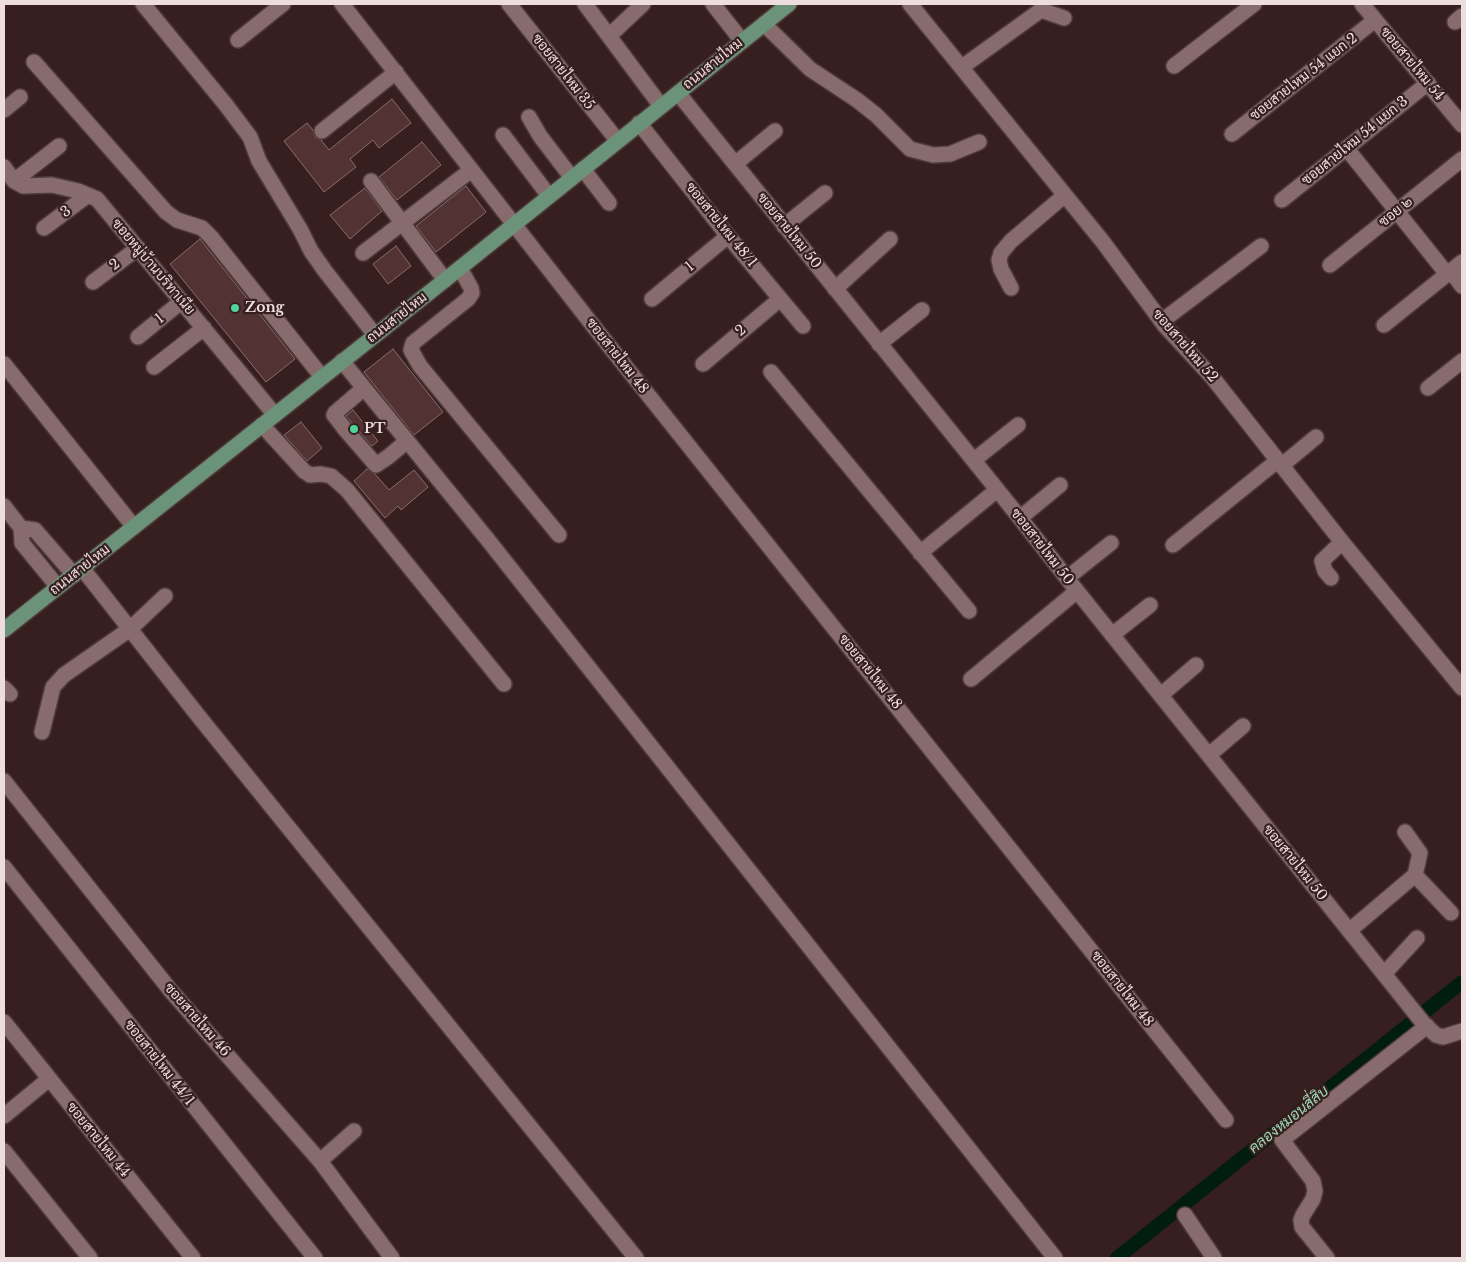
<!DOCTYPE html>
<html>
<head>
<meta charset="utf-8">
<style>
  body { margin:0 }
  #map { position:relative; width:1466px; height:1262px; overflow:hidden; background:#371f20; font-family:"Libre Baskerville",serif }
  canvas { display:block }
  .frame { position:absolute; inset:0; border:5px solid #eeddde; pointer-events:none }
</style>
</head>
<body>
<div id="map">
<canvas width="1466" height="1262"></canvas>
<div class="frame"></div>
</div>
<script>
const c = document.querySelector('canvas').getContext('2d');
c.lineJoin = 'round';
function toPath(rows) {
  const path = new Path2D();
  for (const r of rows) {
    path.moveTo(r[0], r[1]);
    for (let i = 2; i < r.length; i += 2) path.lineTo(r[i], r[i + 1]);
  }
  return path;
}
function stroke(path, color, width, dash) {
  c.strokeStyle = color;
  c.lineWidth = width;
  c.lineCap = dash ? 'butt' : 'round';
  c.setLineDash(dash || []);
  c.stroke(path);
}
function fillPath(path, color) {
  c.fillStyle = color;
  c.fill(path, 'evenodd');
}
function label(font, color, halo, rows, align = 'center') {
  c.font = font + ' "Libre Baskerville",Sarabun,serif';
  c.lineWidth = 4.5;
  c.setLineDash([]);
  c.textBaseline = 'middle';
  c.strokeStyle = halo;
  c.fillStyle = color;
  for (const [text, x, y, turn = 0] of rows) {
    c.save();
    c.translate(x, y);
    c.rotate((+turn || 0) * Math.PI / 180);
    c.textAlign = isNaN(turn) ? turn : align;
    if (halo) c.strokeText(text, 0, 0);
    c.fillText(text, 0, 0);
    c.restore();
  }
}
stroke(toPath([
  [1117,1258,1462,982]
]), '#001d0f', 14);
const building = toPath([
  [392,99,411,123,379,148,373,140,367,145,350,159,356,167,324,192,284,141,307,123,313,130,315,137,321,140,329,150,392,99],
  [422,142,441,165,397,200,379,177,422,142],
  [466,186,486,212,436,252,416,226,466,186],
  [365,188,382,211,350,239,330,215,365,188],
  [200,239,295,359,266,382,170,264,200,239],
  [396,246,411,266,388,284,373,264,396,246],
  [393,349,443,412,414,435,364,372,393,349],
  [353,410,378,441,372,446,346,416,353,410],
  [301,422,322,448,307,461,284,435,301,422],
  [367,469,375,474,389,490,414,470,428,487,401,510,398,506,385,518,354,481,367,469]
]);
fillPath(building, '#533234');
stroke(building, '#896c6d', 1);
const minor = toPath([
  [143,4,226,105,250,137,259,161,300,229,311,251,325,271,375,335],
  [342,4,598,332,1226,1120],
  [509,4,617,140],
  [585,4,661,106],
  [713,4,742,41],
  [910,4,1103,242,1165,326,1212,377,1342,542,1462,688],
  [1362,4,1462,125],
  [1455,22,1462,16],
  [764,24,810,69,857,100,876,115,910,149,933,155,950,154,979,142],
  [609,36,643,4],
  [238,40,283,4],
  [34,62,166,212,177,220,202,228,211,237,322,377],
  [1174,66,1254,4],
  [962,67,1041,10,1064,18],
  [678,93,1020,518,1077,591,1424,1024,1436,1035,1443,1037,1462,1031],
  [4,110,20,97],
  [529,117,540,136,572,178],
  [639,123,728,236,803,326],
  [322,131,396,72],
  [1232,134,1375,20],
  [503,135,549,196],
  [1347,149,1447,274],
  [735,164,775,131],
  [4,167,14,181,23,186,52,185,78,191,97,199,275,415],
  [583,169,609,203],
  [14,181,59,146],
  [371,181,445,280],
  [1282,200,1428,83],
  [784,226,825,193],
  [44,228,88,195],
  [363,253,470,171],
  [1330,265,1462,159],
  [460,268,471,288,472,293,468,299,413,343,411,350,420,366,559,535],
  [1451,271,1462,286],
  [93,282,138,248],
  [1011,288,1001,269,999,260,1001,253,1011,241,1065,195],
  [835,289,890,239],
  [652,299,728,236],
  [1162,321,1261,246],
  [1384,325,1462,262],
  [138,337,182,301],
  [879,344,922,310],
  [342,361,488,540,1055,1258],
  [4,364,134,527],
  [703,364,780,299],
  [154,367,204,328],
  [771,372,969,611],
  [364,388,335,413,334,415,344,428,376,465,388,457,407,441],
  [1428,388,1462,361],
  [262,425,304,471,310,475,321,474,331,476,347,490,504,684],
  [974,460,1018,425],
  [1281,466,1316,437],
  [4,506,21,528],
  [1020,518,1060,485],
  [21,528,35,530,74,575],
  [21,528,22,543,58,587],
  [1173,545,1277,461],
  [920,553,997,490],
  [82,568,196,713,636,1258],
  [1067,578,1111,543],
  [1331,578,1325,571,1322,561,1342,542],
  [1112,635,1150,605],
  [971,679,1077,591],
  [4,688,10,694],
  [1161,695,1196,665],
  [42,732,53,687,64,675,130,629,165,596],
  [1209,755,1243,726],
  [4,781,171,991,320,1161,392,1258],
  [1405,832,1420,853,1415,875],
  [4,867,315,1258],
  [1349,931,1415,875,1451,913],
  [1384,974,1417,938],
  [4,1022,193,1258],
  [4,1116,49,1079],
  [4,1151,90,1258],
  [320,1161,354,1131],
  [1185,1215,1214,1258],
  [1327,1258,1302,1227,1301,1220,1303,1215,1313,1199,1315,1191,1313,1181,1282,1140,1427,1026]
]);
const major = toPath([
  [4,630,445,280,789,4]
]);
stroke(minor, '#4f3b3d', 18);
stroke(major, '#4f3b3d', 18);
stroke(minor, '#886b6c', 15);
stroke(major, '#6b937a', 15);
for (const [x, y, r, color] of [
  [235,308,5,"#50d398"],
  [354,429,5,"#50d398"]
]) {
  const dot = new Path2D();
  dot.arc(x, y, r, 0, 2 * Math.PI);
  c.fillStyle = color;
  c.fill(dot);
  stroke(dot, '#371f20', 2);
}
label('14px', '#eeddde', '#371f20', [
  ["ถนนสายไหม",713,64,-39],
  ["ซอยสายไหม 54",1412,64,50],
  ["ซอยสายไหม 35",563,72,52],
  ["ซอยสายไหม 54 แยก 2",1304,77,-38],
  ["ซอยสายไหม 54 แยก 3",1355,141,-39],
  ["3",66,212,-37],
  ["ซอย ๒",1396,212,-39],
  ["ซอยสายไหม 48/1",721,225,51],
  ["ซอยสายไหม 50",789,231,51],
  ["2",115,265,-38],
  ["ซอยหมู่บ้านบริทาเนีย",153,267,50],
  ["1",690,267,-40],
  ["ถนนสายไหม",397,318,-38],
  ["1",160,319,-39],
  ["2",741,331,-40],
  ["ซอยสายไหม 52",1185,346,49],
  ["ซอยสายไหม 48",617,356,52],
  ["ซอยสายไหม 50",1042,547,52],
  ["ถนนสายไหม",80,570,-38],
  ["ซอยสายไหม 48",870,672,51],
  ["ซอยสายไหม 50",1295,863,51],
  ["ซอยสายไหม 48",1122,989,52],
  ["ซอยสายไหม 46",197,1020,49],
  ["ซอยสายไหม 44/1",159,1063,52],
  ["ซอยสายไหม 44",98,1140,51]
]);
label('bold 14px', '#eeddde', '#371f20', [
  ["Zong",245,308],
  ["PT",364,429]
], 'left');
label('italic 15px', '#9ad8b7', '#371f20', [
  ["คลองหมอนสี่สิบ",1289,1120,-39]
]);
</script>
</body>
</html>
